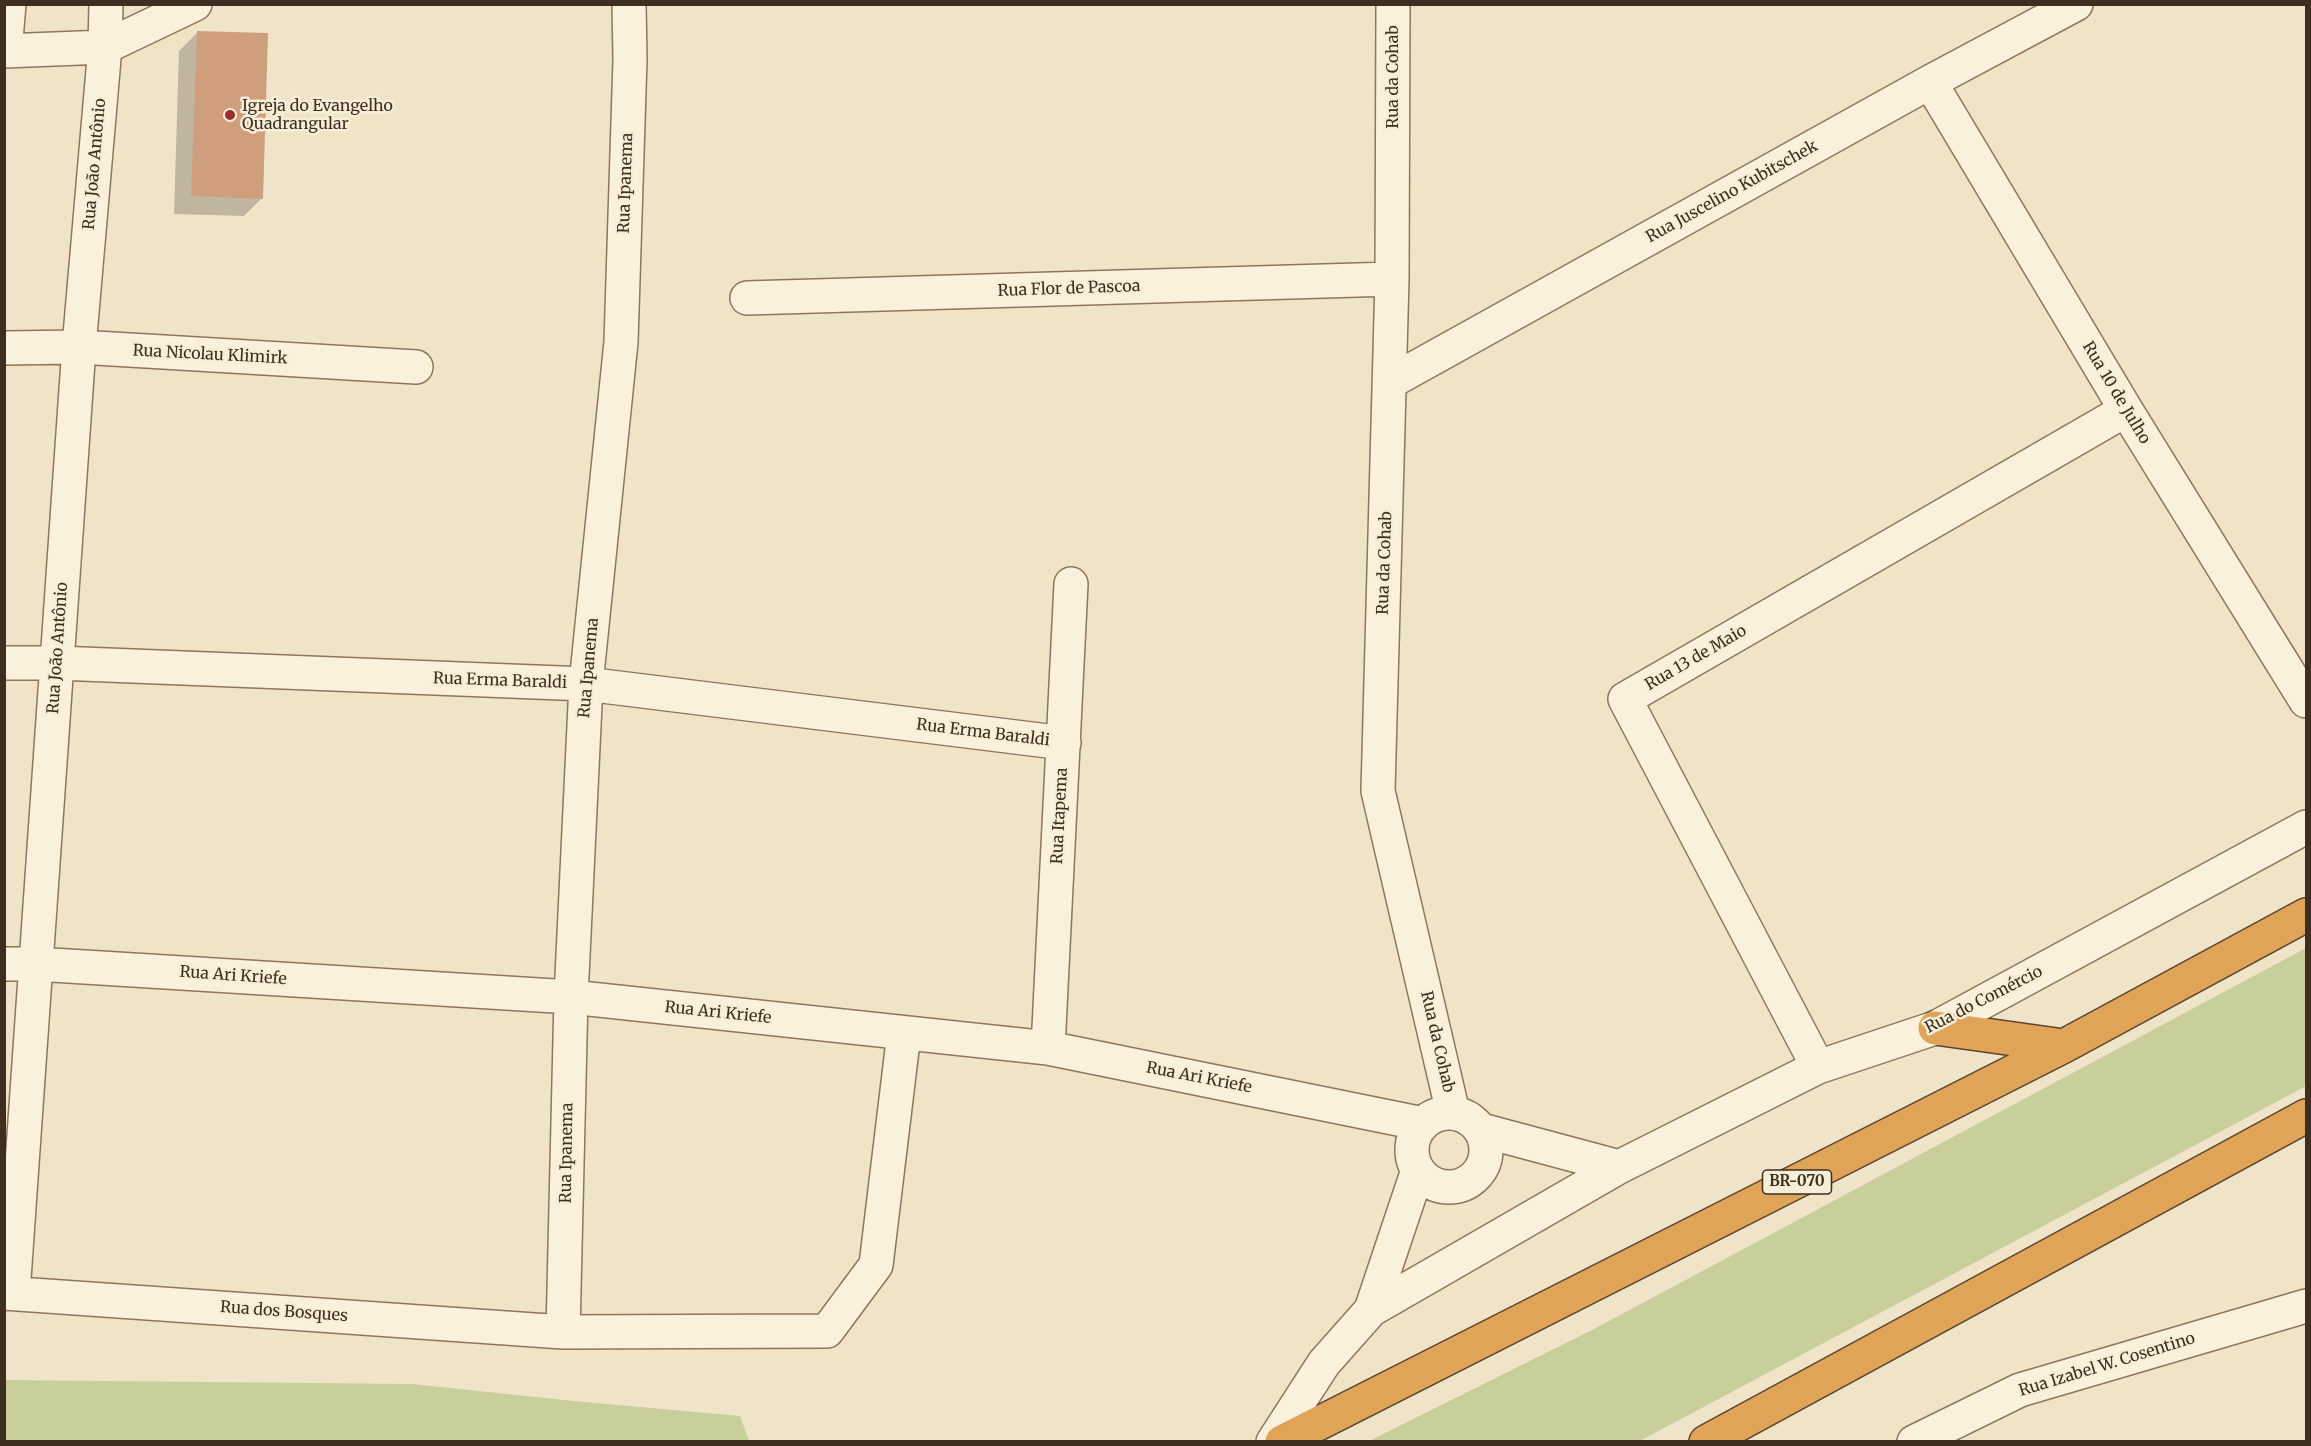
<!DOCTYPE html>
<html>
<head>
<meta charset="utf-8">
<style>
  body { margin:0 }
  #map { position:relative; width:2311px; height:1446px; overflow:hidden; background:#f0e4c8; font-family:Merriweather,serif }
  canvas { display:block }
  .frame { position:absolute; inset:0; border:6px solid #3d2e20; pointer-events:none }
</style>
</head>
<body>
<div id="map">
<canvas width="2311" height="1446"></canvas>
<div class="frame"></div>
</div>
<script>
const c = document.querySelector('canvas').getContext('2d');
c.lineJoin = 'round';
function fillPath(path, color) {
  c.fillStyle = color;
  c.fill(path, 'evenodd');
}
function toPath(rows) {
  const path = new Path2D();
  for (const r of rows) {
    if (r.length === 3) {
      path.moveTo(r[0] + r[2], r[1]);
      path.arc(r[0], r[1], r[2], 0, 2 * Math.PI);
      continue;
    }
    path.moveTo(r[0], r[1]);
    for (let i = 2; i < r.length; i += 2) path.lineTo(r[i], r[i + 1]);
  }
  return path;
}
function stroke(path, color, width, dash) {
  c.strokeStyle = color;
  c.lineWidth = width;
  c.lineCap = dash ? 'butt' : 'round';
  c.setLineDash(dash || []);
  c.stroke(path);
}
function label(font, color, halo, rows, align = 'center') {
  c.font = font + ' Merriweather,serif';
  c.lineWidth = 5;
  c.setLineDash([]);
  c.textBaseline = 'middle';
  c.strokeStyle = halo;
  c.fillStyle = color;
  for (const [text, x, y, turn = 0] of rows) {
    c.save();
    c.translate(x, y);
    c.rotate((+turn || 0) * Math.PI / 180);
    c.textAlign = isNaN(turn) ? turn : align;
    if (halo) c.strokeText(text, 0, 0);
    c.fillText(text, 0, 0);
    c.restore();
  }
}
fillPath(toPath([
  [2306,948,2306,1086,1653,1434,1638,1442,1369,1441,1594,1329],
  [5,1380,412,1384,574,1401,740,1416,749,1441,5,1441]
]), '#c9cf9b');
fillPath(toPath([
  [197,33,262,198,244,216,174,214,179,51]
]), '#0003');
fillPath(toPath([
  [197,31,268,33,263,199,191,196]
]), '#cf9f7d');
const minor = toPath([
  [1393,4,1392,279,1378,791,1453,1113],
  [4,51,105,47,195,4],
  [5,51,9,4],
  [1930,82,2126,410,2306,701],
  [747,298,1392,279],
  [4,348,79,347,416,367],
  [1390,382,1930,82,2076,4],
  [4,663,57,663,586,684,1064,743],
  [4,964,36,964,571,997,1048,1048,1423,1124],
  [1048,1048,1071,584],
  [1818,1067,1625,699,2126,410],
  [1449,1150,37],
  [1481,1130,1619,1167],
  [4,1293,563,1332,827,1331,876,1265,904,1033],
  [13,1293,79,347,105,47,106,4],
  [1371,1310,1418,1170],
  [563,1332,571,997,586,684,621,342,630,59,629,4],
  [1273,1442,1324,1363,1371,1310,1619,1167,1818,1067,1935,1028,2306,827],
  [1914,1442,2020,1390,2306,1306]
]);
const highway = toPath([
  [1935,1028,2064,1046],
  [1282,1442,2064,1046,2306,915],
  [1706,1442,2306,1116]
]);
stroke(minor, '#8d765c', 36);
stroke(highway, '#5b4430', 36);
stroke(minor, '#faf1dc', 33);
stroke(highway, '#e0a458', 33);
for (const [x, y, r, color] of [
  [230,115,6,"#9e2a2b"]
]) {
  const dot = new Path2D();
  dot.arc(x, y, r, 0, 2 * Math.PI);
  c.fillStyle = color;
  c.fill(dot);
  stroke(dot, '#f7eed8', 2);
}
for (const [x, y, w] of [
  [1797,1182,69]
]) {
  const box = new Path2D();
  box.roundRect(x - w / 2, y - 12, w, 24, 4.5);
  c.fillStyle = '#f7eed8';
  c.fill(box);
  stroke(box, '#3d2e20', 1.5);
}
label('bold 15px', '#3d2e20', null, [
  ["BR-070",1797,1182]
]);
label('16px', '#3d2e20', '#f7eed8', [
  ["Rua da Cohab",1393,77,-90],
  ["Rua João Antônio",95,164,-85],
  ["Rua Ipanema",626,183,-88],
  ["Rua Juscelino Kubitschek",1732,192,-29],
  ["Rua Flor de Pascoa",1069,289,-2],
  ["Rua Nicolau Klimirk",210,355,3],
  ["Rua 10 de Julho",2116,393,59],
  ["Rua da Cohab",1385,563,-88],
  ["Rua João Antônio",58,648,-86],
  ["Rua 13 de Maio",1696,658,-30],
  ["Rua Ipanema",589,668,-85],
  ["Rua Erma Baraldi",500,681,2],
  ["Rua Erma Baraldi",983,733,7],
  ["Rua Itapema",1060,816,-87],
  ["Rua Ari Kriefe",233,976,4],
  ["Rua do Comércio",1984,1000,-27],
  ["Rua Ari Kriefe",718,1013,6],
  ["Rua da Cohab",1437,1042,77],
  ["Rua Ari Kriefe",1199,1078,11],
  ["Rua Ipanema",567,1153,-89],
  ["Rua dos Bosques",284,1312,4],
  ["Rua Izabel W. Cosentino",2107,1365,-17]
]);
label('16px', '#3d2e20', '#f7eed8', [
  ["Igreja do Evangelho",242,106],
  ["Quadrangular",242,124]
], 'left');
</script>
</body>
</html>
